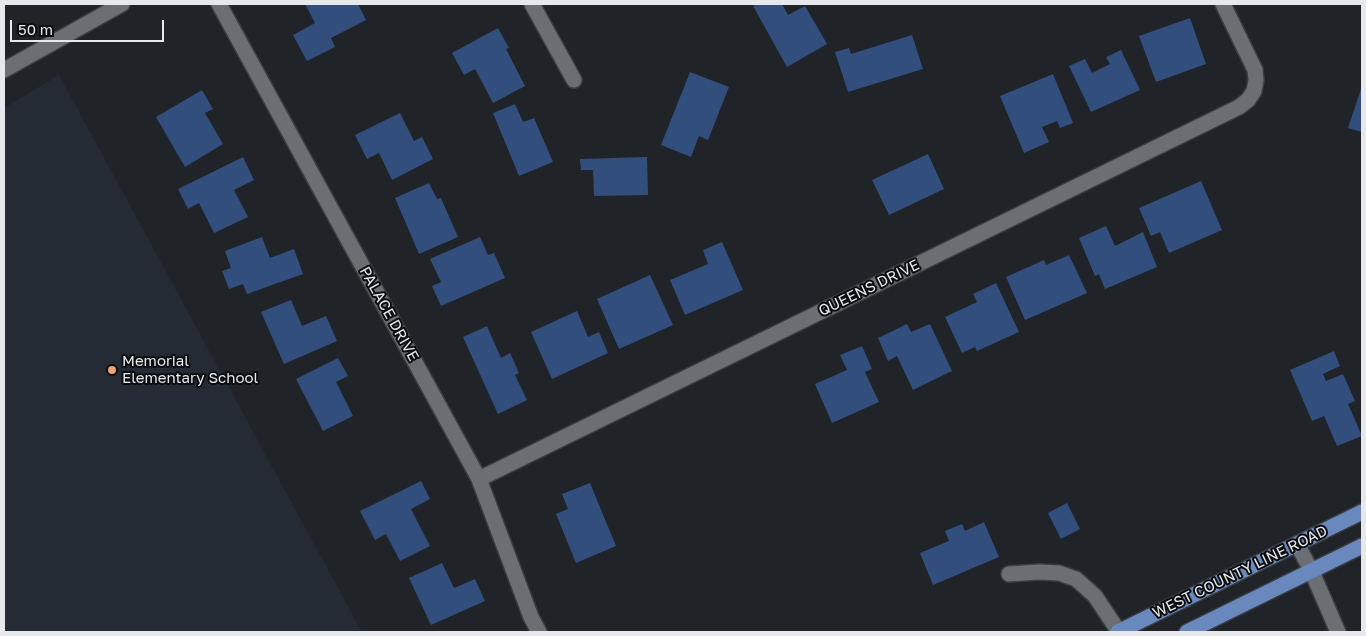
<!DOCTYPE html>
<html>
<head>
<meta charset="utf-8">
<style>
  body { margin:0 }
  #map { position:relative; width:1366px; height:636px; overflow:hidden; background:#202328; font-family:"Golos Text",sans-serif }
  canvas { display:block }
  .frame { position:absolute; inset:0; border:5px solid #e6e8eb; pointer-events:none }
  .scale { position:absolute; left:10px; top:20px; width:154px; height:22px; box-sizing:border-box; border:2px solid #e6e8eb; border-top:0; padding-left:6px; font-size:15px; line-height:18px; white-space:nowrap; color:#e6e8eb; -webkit-text-stroke:4px #0b0d0f; paint-order:stroke }
</style>
</head>
<body>
<div id="map">
<canvas width="1366" height="636"></canvas>
<div class="frame"></div>
<div class="scale">50 m</div>
</div>
<script>
const c = document.querySelector('canvas').getContext('2d');
c.lineJoin = 'round';
function fillPath(path, color) {
  c.fillStyle = color;
  c.fill(path, 'evenodd');
}
function toPath(rows) {
  const path = new Path2D();
  for (const r of rows) {
    path.moveTo(r[0], r[1]);
    for (let i = 2; i < r.length; i += 2) path.lineTo(r[i], r[i + 1]);
  }
  return path;
}
function stroke(path, color, width, dash) {
  c.strokeStyle = color;
  c.lineWidth = width;
  c.lineCap = dash ? 'butt' : 'round';
  c.setLineDash(dash || []);
  c.stroke(path);
}
function label(font, color, halo, rows, align = 'center') {
  c.font = font + ' "Golos Text",sans-serif';
  c.lineWidth = 4;
  c.setLineDash([]);
  c.textBaseline = 'middle';
  c.strokeStyle = halo;
  c.fillStyle = color;
  for (const [text, x, y, turn = 0] of rows) {
    c.save();
    c.translate(x, y);
    c.rotate((+turn || 0) * Math.PI / 180);
    c.textAlign = isNaN(turn) ? turn : align;
    if (halo) c.strokeText(text, 0, 0);
    c.fillText(text, 0, 0);
    c.restore();
  }
}
fillPath(toPath([
  [59,75,362,632,4,632,4,108]
]), '#252b35');
fillPath(toPath([
  [305,4,358,4,366,20,331,38,335,47,307,61,293,35,315,23],
  [757,4,782,4,788,15,805,6,827,44,787,67,753,6],
  [1190,18,1206,64,1156,82,1139,36],
  [498,28,509,48,506,49,525,86,493,103,475,69,464,75,452,53],
  [912,35,923,69,848,92,835,52,849,48,851,54],
  [1121,50,1140,90,1091,112,1069,66,1085,59,1092,73,1110,64,1106,57],
  [690,72,729,87,708,140,699,136,691,157,661,145],
  [1053,74,1073,123,1060,128,1057,121,1042,127,1049,142,1024,153,1000,96],
  [1362,86,1362,132,1348,128],
  [202,90,213,109,205,113,223,144,185,167,156,117],
  [515,104,523,122,534,118,553,162,519,176,493,113],
  [400,113,414,141,422,137,433,159,392,180,379,153,367,159,355,135],
  [928,154,944,189,889,215,872,180],
  [243,157,254,180,234,190,248,217,214,233,199,203,188,209,178,189],
  [647,157,648,195,594,196,593,170,581,170,580,159],
  [1201,181,1222,230,1169,253,1160,232,1151,236,1139,208],
  [429,183,437,199,441,198,458,237,419,254,395,198],
  [1106,226,1115,246,1143,232,1157,267,1105,289,1099,274,1095,276,1079,238],
  [262,237,270,258,294,249,303,274,247,294,243,284,229,289,222,271,231,268,225,251],
  [480,237,488,255,494,253,505,278,441,306,432,286,441,282,430,259],
  [722,242,743,290,685,315,670,280,708,264,703,250],
  [1069,255,1087,293,1025,320,1006,277,1044,260,1046,265],
  [650,275,673,325,619,349,597,299],
  [996,283,1019,332,977,351,975,347,962,353,945,317,977,302,973,294],
  [291,300,302,326,326,316,337,341,284,364,261,312],
  [577,311,588,337,599,332,608,353,552,379,531,332],
  [907,324,911,332,930,324,952,371,913,390,897,356,888,361,878,338],
  [487,326,501,358,510,353,519,373,515,375,527,400,498,414,463,337],
  [862,346,872,369,865,372,879,402,832,423,815,384,847,370,840,355],
  [1334,351,1340,366,1323,374,1326,381,1343,374,1355,401,1348,404,1362,436,1337,446,1324,416,1312,421,1290,370],
  [338,358,348,376,336,382,353,416,323,431,296,379],
  [421,481,430,499,411,509,430,546,400,561,386,534,375,540,360,511],
  [590,483,616,546,576,563,556,514,568,509,562,494],
  [1067,503,1080,529,1061,539,1048,513],
  [984,522,999,557,933,585,920,553,949,541,945,531,962,524,965,531],
  [442,563,454,588,475,579,485,601,431,625,409,578]
]), '#324e7d');
const minor = toPath([
  [219,4,479,479,531,617,539,632],
  [532,4,574,80],
  [4,70,122,4],
  [479,479,1239,107,1248,100,1254,91,1256,80,1255,70,1223,4],
  [1297,544,1312,572,1338,632],
  [1009,574,1039,572,1059,573,1076,579,1095,596,1119,632]
]);
const major = toPath([
  [1118,632,1362,512],
  [1187,632,1362,546]
]);
stroke(minor, '#3a3d41', 18);
stroke(major, '#3a3d41', 18);
stroke(minor, '#6b6f74', 15);
stroke(major, '#6989be', 15);
for (const [x, y, r, color] of [
  [112,370,5,"#efa377"]
]) {
  const dot = new Path2D();
  dot.arc(x, y, r, 0, 2 * Math.PI);
  c.fillStyle = color;
  c.fill(dot);
  stroke(dot, '#0b0d0f', 2);
}
label('15px', '#e6e8eb', '#0b0d0f', [
  ["QUEENS DRIVE",869,288,-26],
  ["PALACE DRIVE",389,314,61],
  ["WEST COUNTY LINE ROAD",1240,572,-26]
]);
label('15px', '#e6e8eb', '#0b0d0f', [
  ["Memorial",122,361],
  ["Elementary School",122,378]
], 'left');
</script>
</body>
</html>
